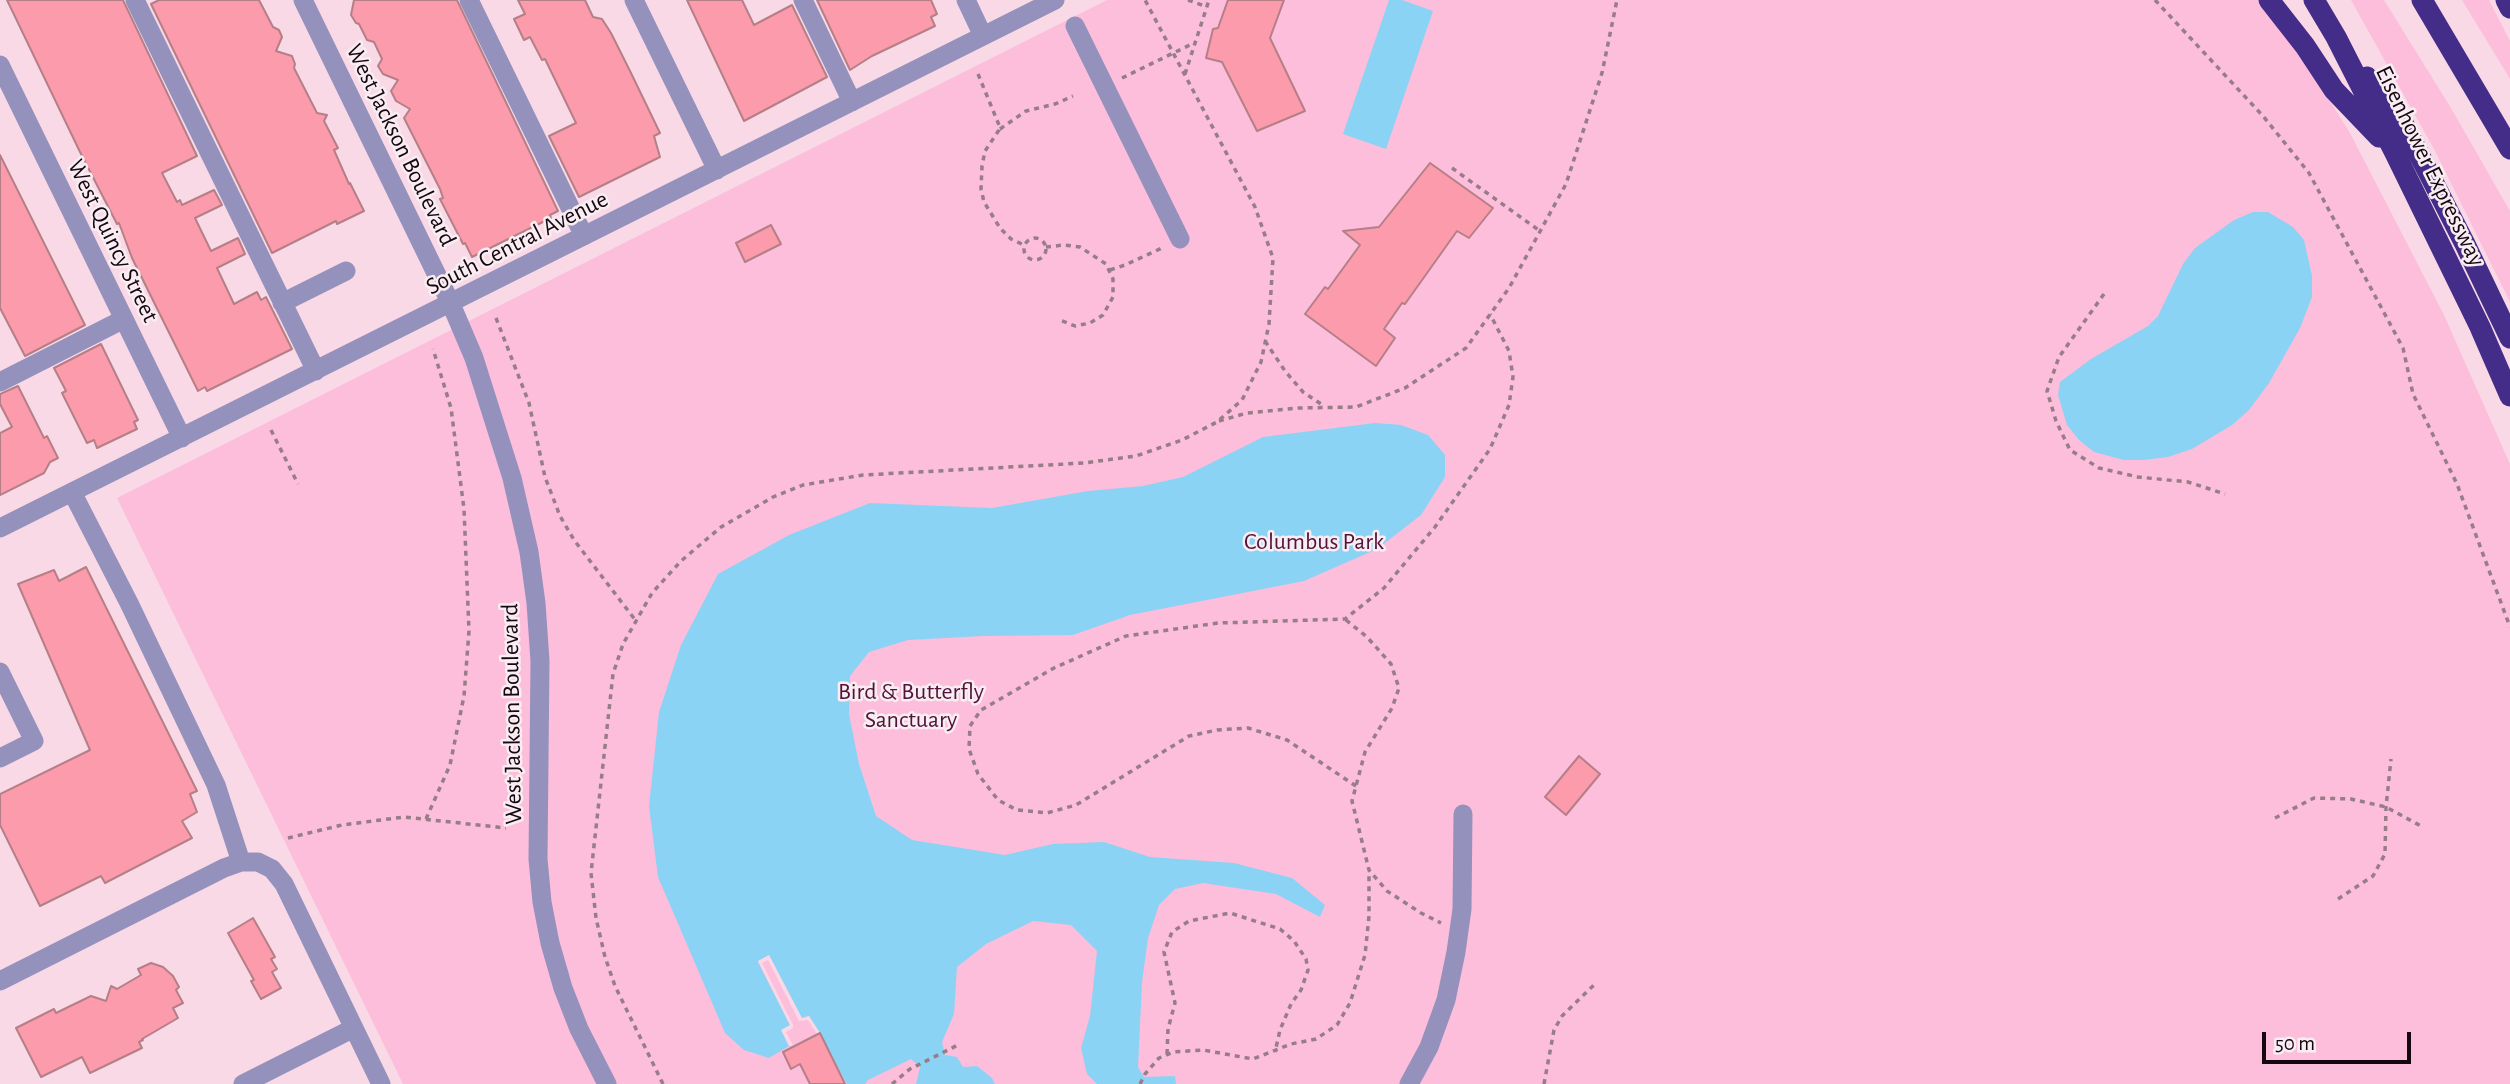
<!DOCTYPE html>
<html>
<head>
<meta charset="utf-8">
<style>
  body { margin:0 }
  #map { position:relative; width:2510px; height:1084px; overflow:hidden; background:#fad9e7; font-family:"Alegreya Sans",sans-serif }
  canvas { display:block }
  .scale { position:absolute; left:2262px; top:1032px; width:149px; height:32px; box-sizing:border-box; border:4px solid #16060e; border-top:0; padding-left:9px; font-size:21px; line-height:24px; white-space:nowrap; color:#16060e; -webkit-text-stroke:5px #f8edf2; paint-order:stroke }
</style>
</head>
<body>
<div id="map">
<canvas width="2510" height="1084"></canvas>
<div class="scale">50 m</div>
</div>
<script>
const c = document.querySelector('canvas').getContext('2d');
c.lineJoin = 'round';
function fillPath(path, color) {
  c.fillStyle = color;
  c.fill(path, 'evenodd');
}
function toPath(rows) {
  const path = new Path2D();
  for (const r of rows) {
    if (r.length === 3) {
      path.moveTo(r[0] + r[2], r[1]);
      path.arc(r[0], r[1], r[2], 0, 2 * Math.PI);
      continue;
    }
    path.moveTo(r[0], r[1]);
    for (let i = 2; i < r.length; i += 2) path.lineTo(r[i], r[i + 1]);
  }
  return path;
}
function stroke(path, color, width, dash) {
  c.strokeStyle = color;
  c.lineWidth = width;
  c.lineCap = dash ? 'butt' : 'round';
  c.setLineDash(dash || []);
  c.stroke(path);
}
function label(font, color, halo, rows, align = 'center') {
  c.font = font + ' "Alegreya Sans",sans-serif';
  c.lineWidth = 5;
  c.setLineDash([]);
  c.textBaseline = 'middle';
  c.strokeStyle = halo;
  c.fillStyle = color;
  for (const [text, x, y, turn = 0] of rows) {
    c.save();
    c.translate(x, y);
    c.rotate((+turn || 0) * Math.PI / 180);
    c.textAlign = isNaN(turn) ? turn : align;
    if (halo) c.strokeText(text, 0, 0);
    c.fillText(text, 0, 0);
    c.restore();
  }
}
fillPath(toPath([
  [1107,0,2258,0,2307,65,2350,133,2444,315,2510,464,2510,1084,403,1084,117,498],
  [2351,0,2384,0,2451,108,2510,211,2510,302,2434,149],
  [2462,0,2489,0,2510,41,2510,79]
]), '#fcbedb');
fillPath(toPath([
  [1389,0,1402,0,1433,11,1386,149,1343,134],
  [2253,212,2268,212,2293,227,2304,240,2312,276,2312,297,2300,328,2269,383,2249,410,2232,425,2192,449,2168,457,2143,460,2124,460,2094,452,2079,440,2067,425,2058,395,2060,382,2091,359,2148,326,2158,316,2183,264,2195,248,2234,220],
  [1375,423,1401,425,1428,435,1445,455,1445,477,1421,515,1377,549,1304,581,1130,615,1073,635,983,636,908,640,869,652,850,676,849,714,859,764,876,816,912,840,1005,855,1053,844,1104,842,1150,857,1234,863,1292,878,1325,905,1320,917,1276,894,1203,883,1175,889,1159,905,1148,938,1142,982,1138,1067,1144,1077,1175,1076,1176,1084,1097,1084,1087,1074,1081,1048,1090,1016,1097,951,1071,925,1033,921,986,944,957,967,954,1014,942,1042,945,1055,957,1057,963,1067,977,1066,992,1078,995,1084,916,1084,920,1067,911,1059,868,1080,865,1084,847,1084,809,1016,802,1019,769,955,758,962,790,1025,782,1031,789,1046,769,1058,744,1050,725,1033,658,877,649,806,659,712,681,645,718,574,789,535,870,503,992,508,1088,491,1143,486,1183,477,1263,437]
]), '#8ad3f5');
fillPath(toPath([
  [769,955,802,1018,809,1016,820,1033,817,1034,808,1020,799,1021,768,960,762,963,793,1025,793,1028,786,1032,793,1045,789,1046,781,1030,790,1025,758,961]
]), '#fad9e7');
const building = toPath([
  [7,0,123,0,197,156,162,173,177,202,180,200,182,205,214,190,222,205,195,218,211,251,238,238,245,254,217,268,234,304,257,292,261,300,266,297,292,349,207,391,205,387,198,391,132,258,119,223,117,224,80,152,7,0],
  [159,0,259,0,273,27,279,30,282,37,276,51,292,56,295,64,294,68,317,113,327,115,324,121,338,148,334,150,349,184,350,183,364,211,337,224,336,221,272,253,151,4,159,0],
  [354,0,457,0,558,211,550,215,551,218,472,257,465,243,463,244,440,199,443,198,440,189,404,118,410,109,396,101,391,91,398,80,383,74,378,66,382,59,374,42,367,40,359,24,356,23,351,15,354,0],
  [518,0,585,0,593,17,602,19,611,33,631,73,660,133,654,136,660,157,579,197,549,136,576,123,545,59,542,60,530,37,524,40,514,19,525,14,518,0],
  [687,0,742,0,754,25,792,5,827,77,744,121,687,0],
  [817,0,931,0,937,14,931,17,935,26,872,56,850,70,817,0],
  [1228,0,1284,0,1270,38,1305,111,1257,131,1222,62,1206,58,1213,29,1218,28,1228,0],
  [0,155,85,325,25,356,0,308,0,155],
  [1430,163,1493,208,1469,238,1457,231,1405,304,1402,303,1384,329,1395,338,1376,366,1305,314,1325,287,1328,289,1360,245,1343,231,1379,227,1430,163],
  [771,225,781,244,745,262,736,243,771,225],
  [101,344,138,420,134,422,137,429,97,448,94,440,87,443,62,393,66,391,54,368,101,344],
  [18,386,44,438,47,436,58,458,50,462,44,473,0,495,0,433,12,427,0,404,0,394,18,386],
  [86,567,197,791,190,794,197,812,182,821,192,838,105,883,101,876,40,906,0,825,0,794,90,750,18,584,54,570,59,581,86,567],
  [1579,756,1600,774,1566,815,1545,797,1579,756],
  [253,918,275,957,271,959,277,969,272,972,281,988,261,999,251,981,254,980,228,933,253,918],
  [151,963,163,967,173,976,179,987,176,990,183,1003,173,1008,178,1018,142,1039,143,1040,139,1042,142,1048,90,1073,82,1057,41,1077,16,1028,54,1009,56,1013,91,996,106,1001,111,986,117,989,141,975,138,969,151,963],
  [820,1033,845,1084,810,1084,800,1064,791,1069,783,1052,820,1033]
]);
fillPath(building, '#fb9bab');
stroke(building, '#b57f87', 2);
stroke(toPath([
  [1188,0,1207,7],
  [2155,0,2263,116,2309,173,2403,348,2413,394,2457,484,2510,627],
  [978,74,999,125,999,130,985,151,982,166,981,189,984,202,1000,228,1011,239,1024,245],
  [1185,74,1209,0],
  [1122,78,1196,42],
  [1000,129,1026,111,1055,104,1073,96],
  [1452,168,1540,231],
  [1035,249,11],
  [1046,247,1064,245,1080,247,1106,264,1113,279,1113,297,1103,315,1090,323,1075,326,1060,320],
  [1110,270,1125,265,1162,248],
  [2104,294,2059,357,2047,391,2056,421,2070,450,2099,468,2138,477,2188,482,2225,494],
  [496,318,529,403,545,477,560,516,574,540,636,621],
  [1265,341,1285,371,1303,392,1324,406],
  [1219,421,1247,413,1299,408,1356,407,1405,388,1466,348,1509,288,1566,184,1602,73,1617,0],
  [271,430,298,484],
  [1346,620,1367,637,1391,664,1399,688,1392,708,1365,752,1352,801,1369,870,1387,891,1421,913,1441,923],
  [1356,786,1287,740,1248,728,1217,730,1189,736,1076,805,1047,813,1017,810,998,800,978,774,969,749,970,726,981,710,1054,668,1126,636,1218,623,1345,619,1384,588,1435,527,1490,449,1509,405,1513,377,1509,351,1490,314],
  [2275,818,2314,798,2351,799,2386,807,2421,826],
  [426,819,450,765,464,696,469,631,464,509,451,408,433,349],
  [288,838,342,825,404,817,506,828],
  [2338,899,2373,876,2385,854,2386,807,2391,759],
  [1167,1054,1168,1029,1175,1003,1164,952,1172,932,1189,921,1230,913,1280,929,1294,941,1306,959,1308,970,1301,990,1291,1004,1280,1030,1275,1052],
  [663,1084,615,986,605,957,596,918,591,873,613,674,623,644,652,593,681,561,721,527,773,497,803,485,863,475,1084,463,1136,456,1182,440,1217,422,1242,400,1261,362,1269,324,1273,258,1255,207,1145,0],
  [892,1084,910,1069,958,1045],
  [1140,1084,1145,1074,1159,1058,1173,1052,1203,1050,1253,1059,1291,1044,1316,1039,1337,1025,1350,1003,1365,955,1369,916,1369,872],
  [1544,1084,1554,1030,1562,1016,1596,983]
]), '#967d88', 3.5, [5, 5]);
stroke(toPath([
  [135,0,316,371],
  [303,0,451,304,474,358,512,478,529,552,536,603,540,661,538,859,542,902,550,943,563,988,579,1029,607,1084],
  [469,0,584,236],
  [634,0,717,170],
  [803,0,852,102],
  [966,0,983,36],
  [1075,26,1180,239],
  [0,65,182,438],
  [282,303,346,271],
  [0,382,124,319],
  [72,492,129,603,216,785,241,862],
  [0,528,1055,0],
  [0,672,34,741,0,758],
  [0,981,224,868,241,862,258,862,272,869,284,884,381,1084],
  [243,1084,354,1028],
  [1409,1084,1429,1047,1446,1000,1456,952,1462,909,1463,814]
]), '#9591bd', 19);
stroke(toPath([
  [2269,0,2305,46,2334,90,2379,137],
  [2314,0,2336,37,2395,153,2480,327,2510,396],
  [2422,0,2510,149],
  [2506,0,2510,8],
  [2367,77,2404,125,2465,244,2510,338]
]), '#442d89', 21);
label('24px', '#16060e', '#f8edf2', [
  ["West Jackson Boulevard",401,145,64],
  ["Eisenhower Expressway",2430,166,64],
  ["West Quincy Street",113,241,64],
  ["South Central Avenue",517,243,-27],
  ["West Jackson Boulevard",512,714,-91]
]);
label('24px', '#531238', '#f8edf2', [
  ["Columbus Park",1314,542],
  ["Bird & Butterfly",911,692],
  ["Sanctuary",911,720]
]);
</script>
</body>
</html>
